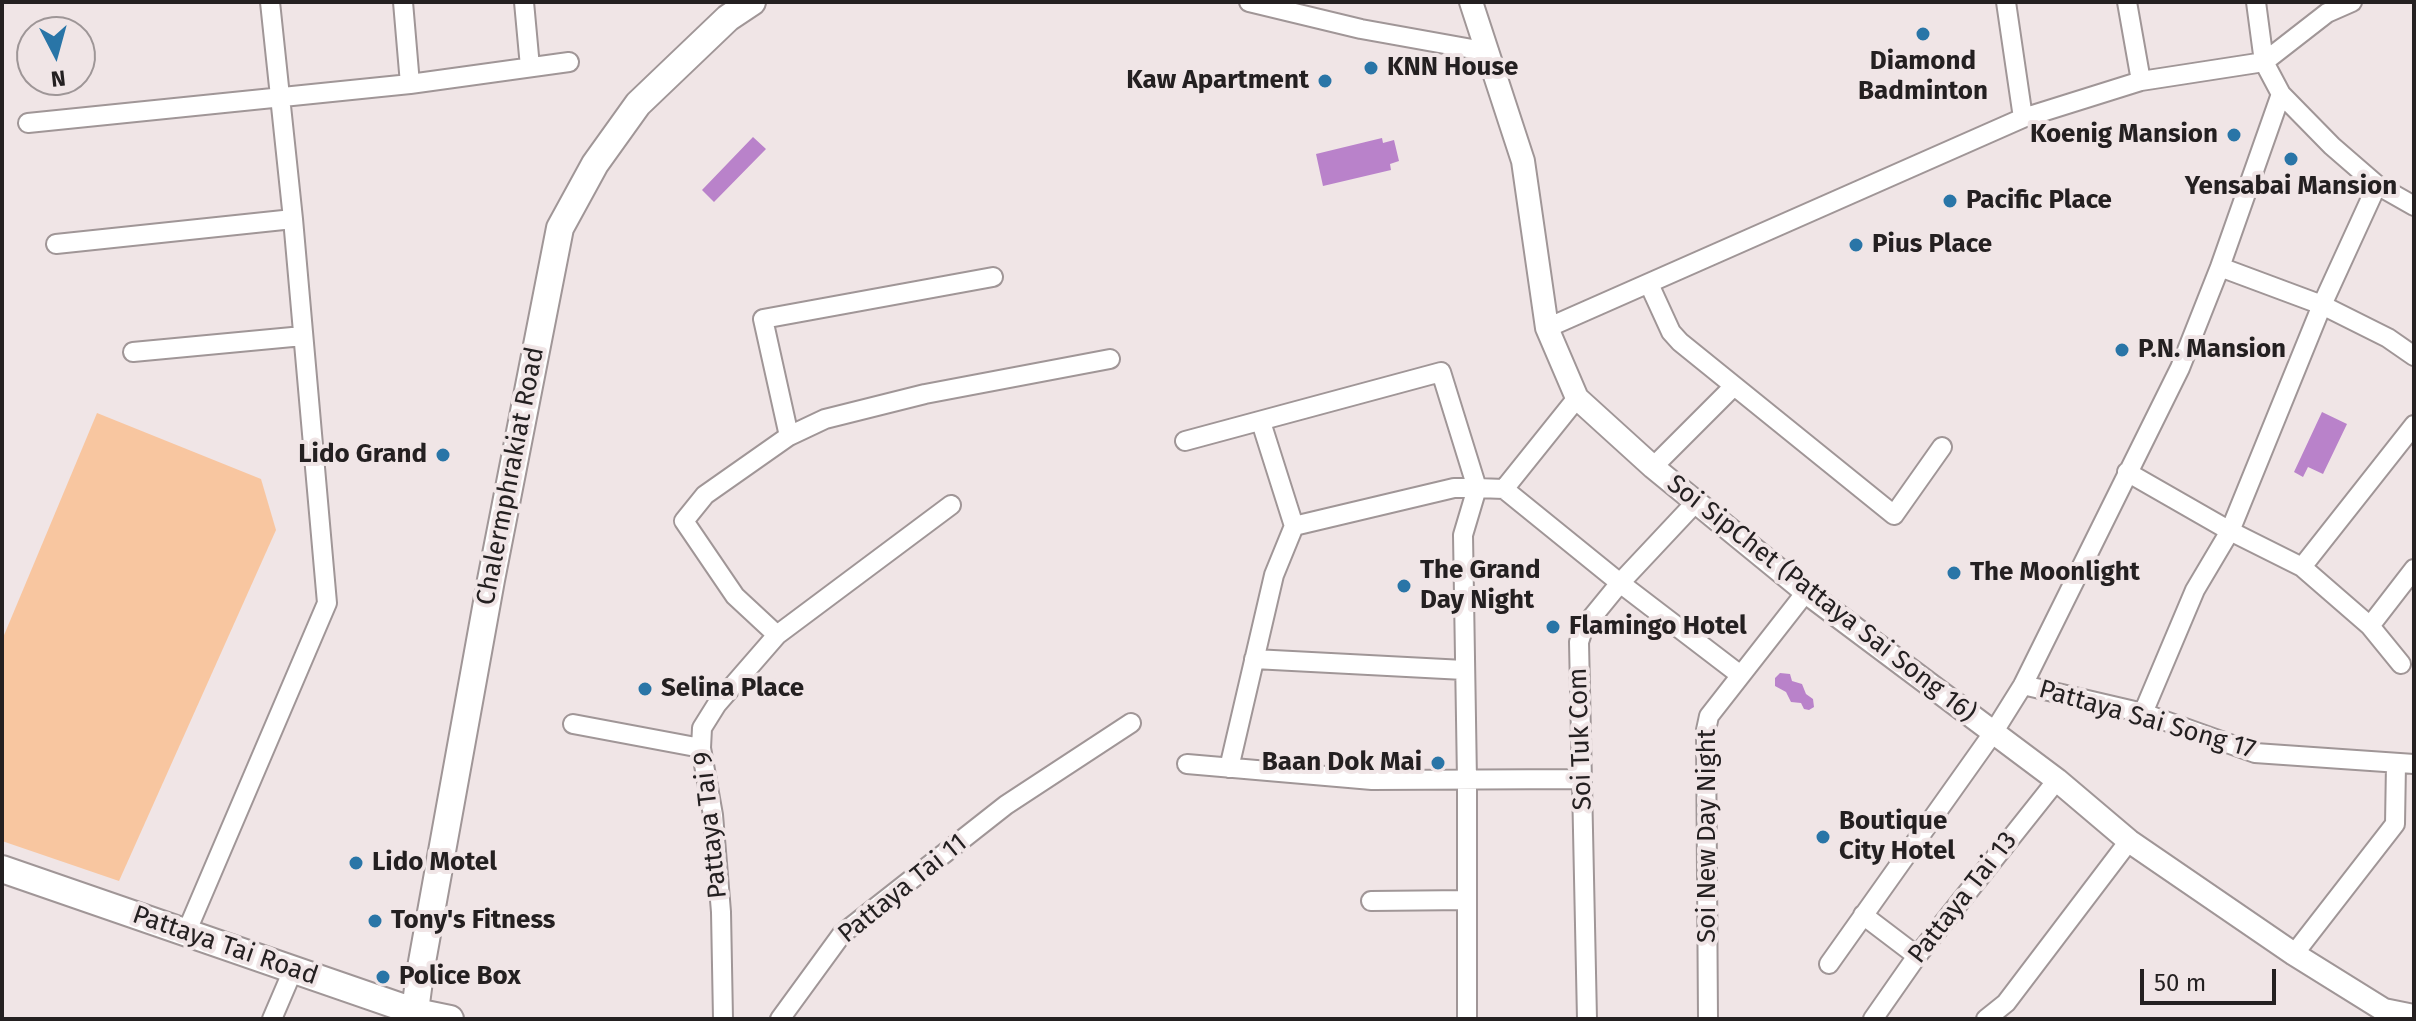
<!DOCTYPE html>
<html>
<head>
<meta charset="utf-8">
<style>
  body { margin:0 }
  #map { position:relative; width:2416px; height:1021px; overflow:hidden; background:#f0e5e6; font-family:"Fira Sans",sans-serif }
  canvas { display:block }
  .frame { position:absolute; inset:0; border:4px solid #242021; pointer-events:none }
  .north { position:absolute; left:16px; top:16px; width:80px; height:80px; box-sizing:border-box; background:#f0e5e6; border:2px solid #9e9697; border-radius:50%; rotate:174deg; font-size:22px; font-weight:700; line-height:32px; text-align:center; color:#242021 }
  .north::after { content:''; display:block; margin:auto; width:28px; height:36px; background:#2975a7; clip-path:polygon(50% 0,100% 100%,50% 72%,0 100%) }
  .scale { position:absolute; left:2140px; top:969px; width:136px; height:36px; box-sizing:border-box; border:4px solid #242021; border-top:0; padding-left:10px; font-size:24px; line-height:28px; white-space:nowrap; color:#242021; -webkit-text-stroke:6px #f0e5e6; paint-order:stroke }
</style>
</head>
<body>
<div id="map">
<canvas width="2416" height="1021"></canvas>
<div class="frame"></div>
<div class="north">N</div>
<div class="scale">50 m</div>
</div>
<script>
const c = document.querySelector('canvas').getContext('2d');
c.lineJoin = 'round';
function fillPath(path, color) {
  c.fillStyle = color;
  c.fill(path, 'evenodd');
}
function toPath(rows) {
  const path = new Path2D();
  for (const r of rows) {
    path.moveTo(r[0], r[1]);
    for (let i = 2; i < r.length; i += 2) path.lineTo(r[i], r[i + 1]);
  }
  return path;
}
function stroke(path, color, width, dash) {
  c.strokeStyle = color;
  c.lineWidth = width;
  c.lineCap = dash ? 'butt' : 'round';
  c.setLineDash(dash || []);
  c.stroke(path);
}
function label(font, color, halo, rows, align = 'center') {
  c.font = font + ' "Fira Sans",sans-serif';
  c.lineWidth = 8;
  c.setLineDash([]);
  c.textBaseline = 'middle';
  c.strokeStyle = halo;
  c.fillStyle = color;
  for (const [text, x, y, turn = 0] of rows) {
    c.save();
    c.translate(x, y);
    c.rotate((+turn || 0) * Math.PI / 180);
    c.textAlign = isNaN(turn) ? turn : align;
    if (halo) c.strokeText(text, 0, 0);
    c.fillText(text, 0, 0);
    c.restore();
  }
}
fillPath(toPath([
  [97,413,261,479,276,530,119,881,2,841,2,640]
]), '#f8c6a0');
fillPath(toPath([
  [753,137,766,149,714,202,702,190],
  [1382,138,1383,143,1394,140,1399,161,1390,164,1391,170,1323,186,1316,154],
  [2322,412,2347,424,2323,474,2308,467,2303,477,2294,472],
  [1780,673,1790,674,1792,681,1802,684,1806,694,1813,699,1814,707,1809,710,1804,709,1801,703,1791,702,1786,692,1775,686,1775,678]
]), '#b982ca');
const minor = toPath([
  [403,2,410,84],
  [524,2,530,67],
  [1249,2,1361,29,1489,52],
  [2006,2,2023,118],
  [2127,2,2141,81],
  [2256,2,2264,62,2281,94,2332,146,2377,185,2414,206],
  [28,123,410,84,569,62],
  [56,244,293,219],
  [2220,267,2322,305,2388,338,2414,356],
  [1649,284,1671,332,1680,342,1894,515,1942,447],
  [1547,328,2023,118,2141,81,2264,62,2327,13,2352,2],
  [133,352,303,336],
  [789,436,763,319,993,277],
  [1185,441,1441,372,1477,488,1454,488,1294,526],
  [1653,467,1734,386],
  [2127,472,2230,531,2302,567,2370,626,2401,664],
  [1504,489,1620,583,1739,674],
  [2302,567,2414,425],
  [2370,626,2414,569],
  [777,635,735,596,684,521,705,495,789,436,825,419,925,394,1110,359],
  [1254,659,1464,670],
  [2023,685,2143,713,2255,753,2414,764],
  [2143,713,2195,590,2230,531,2322,305,2377,185],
  [573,724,701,748],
  [1187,764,1372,780,1582,779],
  [1229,768,1274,575,1294,526,1261,422],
  [1371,901,1467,900],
  [1863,915,1917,956],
  [186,933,327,603,293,219,270,2],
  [2294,954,2395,824,2396,764],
  [1829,964,1993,733,2023,685,2180,368,2220,267,2281,94],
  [272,1019,293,970],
  [723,1019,721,912,713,815,701,748,702,728,717,704,777,635,951,505],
  [780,1019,842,934,1006,805,1131,723],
  [1467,1019,1467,780,1463,535,1477,488,1504,489,1577,398],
  [1587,1019,1579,642,1584,627,1620,583,1696,502],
  [1708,1019,1706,730,1709,716,1806,592],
  [1873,1019,1917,956,2057,780],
  [1986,1019,2006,1003,2129,841]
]);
const tertiary = toPath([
  [1471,2,1523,161,1547,328,1577,398,1653,467,1806,592,2057,780,2129,841,2294,954,2384,1010,2414,1016]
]);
const secondary = toPath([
  [2,869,416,1012,450,1019],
  [414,1019,420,973,491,580,560,228,595,164,638,104,728,18,752,2]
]);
stroke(minor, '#a09697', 22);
stroke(tertiary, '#a09697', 26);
stroke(secondary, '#a09697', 30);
stroke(minor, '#fff', 18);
stroke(tertiary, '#fff', 22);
stroke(secondary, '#fff', 26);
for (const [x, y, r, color] of [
  [1923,34,8,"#2975a7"],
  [1371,68,8,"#2975a7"],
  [1325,81,8,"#2975a7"],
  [2234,135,8,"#2975a7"],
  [2291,159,8,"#2975a7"],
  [1950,201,8,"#2975a7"],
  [1856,245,8,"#2975a7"],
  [2122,350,8,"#2975a7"],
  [443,455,8,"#2975a7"],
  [1954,573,8,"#2975a7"],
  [1404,586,8,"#2975a7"],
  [1553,627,8,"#2975a7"],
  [645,689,8,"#2975a7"],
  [1438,763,8,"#2975a7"],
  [1823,837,8,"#2975a7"],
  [356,863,8,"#2975a7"],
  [375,921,8,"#2975a7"],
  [383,977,8,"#2975a7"]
]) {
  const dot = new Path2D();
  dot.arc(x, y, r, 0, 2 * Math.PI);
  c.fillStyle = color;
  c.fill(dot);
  stroke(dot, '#f0e5e6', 3);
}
label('bold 26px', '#242021', '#f0e5e6', [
  ["Diamond",1923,62,"center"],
  ["Badminton",1923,92,"center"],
  ["KNN House",1387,68],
  ["Kaw Apartment",1309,81,"right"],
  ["Koenig Mansion",2218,135,"right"],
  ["Yensabai Mansion",2291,187,"center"],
  ["Pacific Place",1966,201],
  ["Pius Place",1872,245],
  ["P.N. Mansion",2138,350],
  ["Lido Grand",427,455,"right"],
  ["The Grand",1420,571],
  ["Day Night",1420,601],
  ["The Moonlight",1970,573],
  ["Flamingo Hotel",1569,627],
  ["Selina Place",661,689],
  ["Baan Dok Mai",1422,763,"right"],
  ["Boutique",1839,822],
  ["City Hotel",1839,852],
  ["Lido Motel",372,863],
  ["Tony's Fitness",391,921],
  ["Police Box",399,977]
], 'left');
label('26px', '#242021', '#f0e5e6', [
  ["Chalermphrakiat Road",511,476,-79],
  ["Soi SipChet (Pattaya Sai Song 16)",1821,599,38],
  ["Pattaya Sai Song 17",2147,720,16],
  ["Soi Tuk Com",1581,739,-92],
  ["Pattaya Tai 9",711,825,-96],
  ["Soi New Day Night",1708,836,-90],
  ["Pattaya Tai 11",903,889,-39],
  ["Pattaya Tai 13",1963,898,-52],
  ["Pattaya Tai Road",225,946,19]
]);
</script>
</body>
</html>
